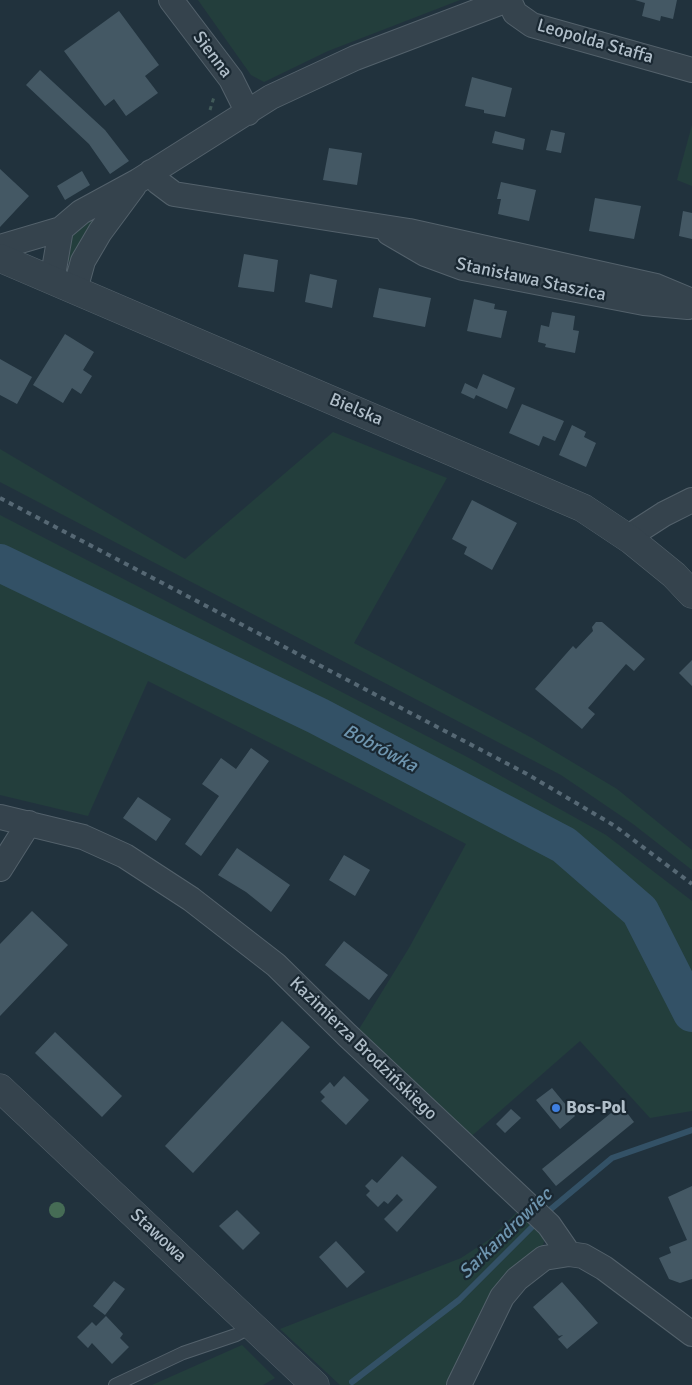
<!DOCTYPE html>
<html>
<head>
<meta charset="utf-8">
<style>
  body { margin:0 }
  canvas { display:block; background:#21323d }
</style>
</head>
<body>
<canvas width="692" height="1385"></canvas>
<script>
const c = document.querySelector('canvas').getContext('2d');
c.lineJoin = 'round';
function fillPath(path, color) {
  c.fillStyle = color;
  c.fill(path, 'evenodd');
}
function toPath(rows) {
  const path = new Path2D();
  for (const r of rows) {
    path.moveTo(r[0], r[1]);
    for (let i = 2; i < r.length; i += 2) path.lineTo(r[i], r[i + 1]);
  }
  return path;
}
function stroke(path, color, width, dash) {
  c.strokeStyle = color;
  c.lineWidth = width;
  c.lineCap = dash ? 'butt' : 'round';
  c.setLineDash(dash || []);
  c.stroke(path);
}
function label(font, color, halo, rows, align = 'center') {
  c.font = font + ' Signika,sans-serif';
  c.lineWidth = 4.5;
  c.setLineDash([]);
  c.textBaseline = 'middle';
  c.strokeStyle = halo;
  c.fillStyle = color;
  for (const [text, x, y, turn = 0] of rows) {
    c.save();
    c.translate(x, y);
    c.rotate((+turn || 0) * Math.PI / 180);
    c.textAlign = isNaN(turn) ? turn : align;
    if (halo) c.strokeText(text, 0, 0);
    c.fillText(text, 0, 0);
    c.restore();
  }
}
fillPath(toPath([
  [198,0,460,0,328,51,264,82,251,75],
  [692,125,692,186,677,180],
  [105,205,77,253,71,261,63,263,68,233],
  [333,432,447,478,354,643,532,738,617,789,692,850,692,870,633,824,561,775,0,482,0,449,185,559],
  [0,515,469,758,606,835,692,901,692,1111,650,1118,580,1041,467,1140,356,1034,409,948,466,844,365,791,148,681,88,816,0,795],
  [519,1210,545,1238,543,1245,493,1292,478,1318,459,1368,448,1385,340,1385,280,1329,461,1258,490,1239],
  [242,1345,275,1378,263,1385,152,1385]
]), '#233e3c');
stroke(toPath([
  [545,1214,612,1158,692,1130],
  [352,1382,459,1300,538,1221]
]), '#335166', 6);
stroke(toPath([
  [0,563,318,716,564,845,640,911,692,1013]
]), '#335166', 38);
fillPath(toPath([
  [635,0,677,0,673,19,661,16,660,21,642,16,645,3],
  [119,11,159,65,145,76,158,93,126,116,114,99,105,106,64,51],
  [40,70,105,130,129,161,110,174,89,144,26,85],
  [472,77,512,88,505,117,484,113,484,110,465,106],
  [551,130,565,133,561,153,546,150],
  [495,131,525,139,523,150,492,143],
  [329,148,362,153,357,185,323,180],
  [0,169,29,196,0,227],
  [82,171,90,185,65,200,57,186],
  [501,182,536,190,529,221,498,214,501,199,497,199],
  [595,198,641,206,634,239,589,231],
  [683,211,692,213,692,239,679,236],
  [244,254,278,260,274,292,238,287],
  [310,274,337,280,332,308,305,302],
  [379,288,431,298,425,327,373,317],
  [474,299,495,304,494,309,507,311,501,338,467,331],
  [552,312,575,316,573,330,579,331,575,353,545,347,546,344,538,342,541,325,549,327],
  [65,334,94,352,83,370,92,376,81,394,72,388,63,403,33,385],
  [0,359,32,377,17,404,0,395],
  [483,374,515,388,507,409,476,395,474,399,461,393,465,383,477,389],
  [522,404,564,421,555,441,543,436,539,446,509,433],
  [572,425,586,432,584,437,596,443,586,467,559,455],
  [472,500,517,523,492,570,464,554,467,547,452,539],
  [596,622,602,622,645,659,634,671,626,664,588,708,595,714,582,729,535,689,573,646,576,649,593,631,592,627],
  [692,660,692,686,679,673],
  [251,748,269,761,201,856,185,844,219,796,202,784,221,758,236,769],
  [138,797,171,819,156,841,123,818],
  [237,848,290,885,271,912,246,892,218,875],
  [344,855,370,870,355,896,329,880],
  [32,911,68,945,0,1016,0,944],
  [344,941,388,975,369,1000,325,965],
  [282,1021,310,1047,193,1173,165,1146],
  [55,1032,122,1096,102,1117,35,1053],
  [344,1076,369,1100,346,1125,321,1101,325,1097,320,1092,330,1082,334,1087],
  [552,1088,575,1116,560,1129,536,1100],
  [621,1105,634,1122,556,1186,542,1169],
  [511,1109,521,1118,505,1133,496,1124],
  [402,1156,437,1187,397,1232,384,1219,403,1200,397,1194,388,1204,384,1201,378,1207,366,1195,370,1191,365,1186,372,1179,377,1183],
  [692,1186,692,1279,680,1283,669,1279,659,1258,671,1253,669,1247,687,1240,668,1197],
  [237,1210,260,1233,243,1250,219,1226],
  [336,1241,365,1272,347,1288,319,1257],
  [114,1281,125,1289,105,1315,93,1306],
  [562,1282,598,1323,567,1349,558,1339,563,1335,559,1336,556,1333,533,1307],
  [106,1316,123,1334,120,1338,129,1347,112,1364,92,1343,88,1348,77,1337,92,1322,96,1326]
]), '#445864');
const service = toPath([
  [115,1385,183,1353,236,1335,253,1326]
]);
const minor = toPath([
  [171,0,231,79,248,113],
  [509,0,515,13,532,25,692,70],
  [151,172,158,182,174,194,409,231,656,286,692,301],
  [389,233,425,254,463,268,644,303,688,307],
  [0,247,61,229],
  [52,281,61,229,81,212,138,181,271,97,355,58,507,0],
  [75,290,83,261,100,232,134,186],
  [631,540,636,532,664,514,692,500],
  [0,817,83,837,125,856,191,899,276,965,347,1035,549,1225,569,1254],
  [0,869,29,823],
  [459,1385,502,1297,517,1279,544,1258,569,1254,583,1256,604,1268,692,1334]
]);
const tertiary = toPath([
  [0,258,583,508,631,540,674,575,692,594],
  [0,1088,315,1385]
]);
stroke(service, '#53616b', 14);
stroke(minor, '#53616b', 26);
stroke(tertiary, '#53616b', 29);
stroke(toPath([
  [210,110,214,97]
]), '#415a59', 3, [4, 4]);
stroke(service, '#35434d', 12);
stroke(minor, '#35434d', 24);
stroke(tertiary, '#35434d', 28);
stroke(toPath([
  [0,498,527,774,615,826,692,884]
]), '#566874', 4, [5, 5]);
c.fillStyle = '#466c55';
for (const [x, y] of [
  [57,1210]
]) {
  c.beginPath();
  c.arc(x, y, 8, 0, 2 * Math.PI);
  c.fill();
}
for (const [x, y, r, color] of [
  [556,1108,5,"#3f7fe0"]
]) {
  const dot = new Path2D();
  dot.arc(x, y, r, 0, 2 * Math.PI);
  c.fillStyle = color;
  c.fill(dot);
  stroke(dot, '#1a2832', 2);
}
label('18px', '#b0bec9', '#1a2832', [
  ["Leopolda Staffa",595,42,16],
  ["Sienna",212,55,53],
  ["Stanisława Staszica",531,280,12],
  ["Bielska",356,410,23],
  ["Kazimierza Brodzińskiego",363,1049,44],
  ["Stawowa",158,1236,43]
]);
label('bold 18px', '#b0bec9', '#1a2832', [
  ["Bos-Pol",566,1108]
], 'left');
label('italic 19px', '#6e95af', '#1a2832', [
  ["Bobrówka",380,749,28],
  ["Sarkandrowiec",506,1234,-44]
]);
</script>
</body>
</html>
